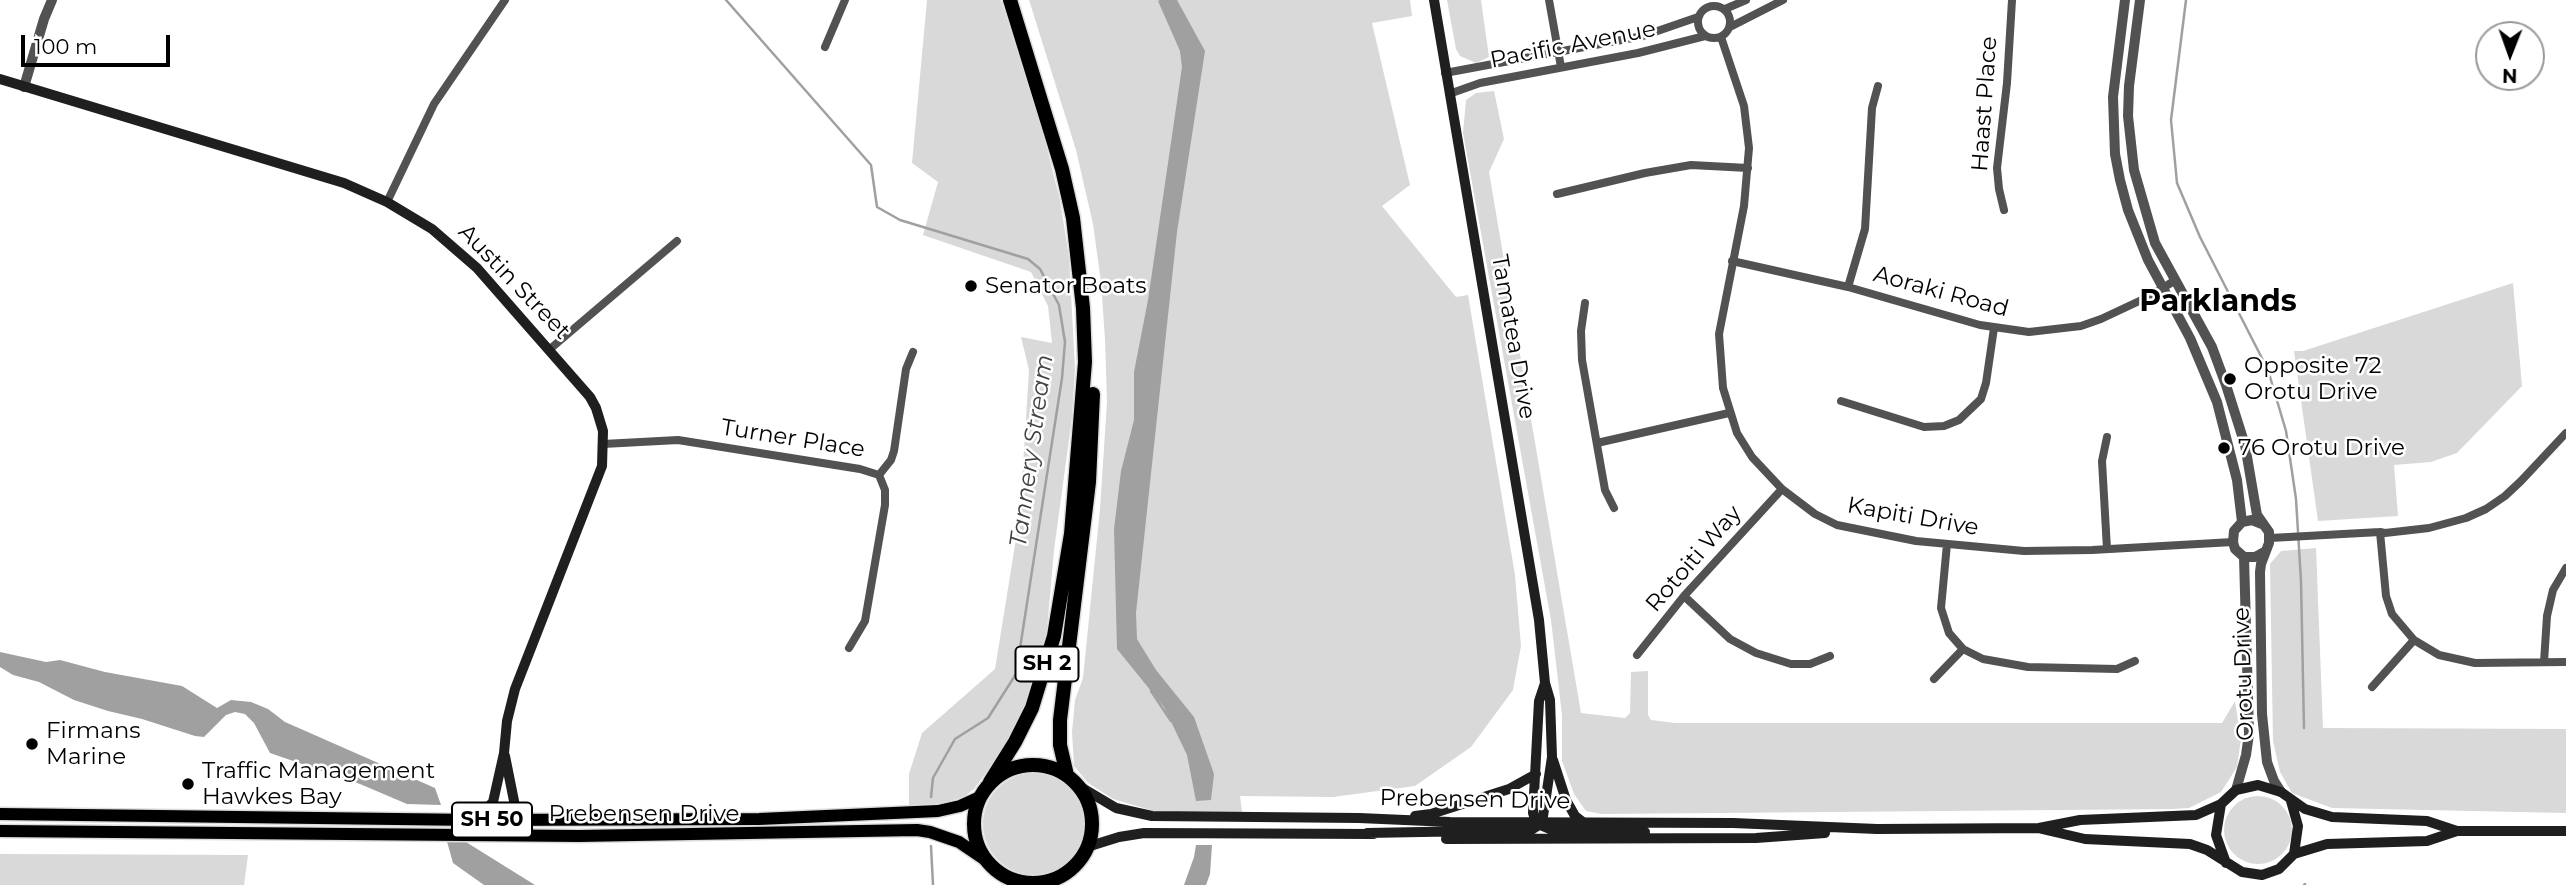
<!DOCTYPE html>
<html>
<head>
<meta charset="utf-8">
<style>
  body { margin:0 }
  #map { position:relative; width:2566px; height:885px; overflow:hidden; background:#fff; font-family:Montserrat,sans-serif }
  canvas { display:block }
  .north { position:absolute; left:2475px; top:21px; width:70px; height:70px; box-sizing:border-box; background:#fff; border:2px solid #999; border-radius:50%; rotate:181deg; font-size:19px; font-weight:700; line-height:28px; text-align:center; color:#000 }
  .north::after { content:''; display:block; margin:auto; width:24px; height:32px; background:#000; clip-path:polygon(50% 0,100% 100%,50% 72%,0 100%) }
  .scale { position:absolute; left:21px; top:35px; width:149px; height:32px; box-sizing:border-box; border:4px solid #000; border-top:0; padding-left:9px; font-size:21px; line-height:24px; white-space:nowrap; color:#000; -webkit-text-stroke:5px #fff; paint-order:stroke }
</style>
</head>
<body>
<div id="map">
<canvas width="2566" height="885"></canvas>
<div class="north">N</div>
<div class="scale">100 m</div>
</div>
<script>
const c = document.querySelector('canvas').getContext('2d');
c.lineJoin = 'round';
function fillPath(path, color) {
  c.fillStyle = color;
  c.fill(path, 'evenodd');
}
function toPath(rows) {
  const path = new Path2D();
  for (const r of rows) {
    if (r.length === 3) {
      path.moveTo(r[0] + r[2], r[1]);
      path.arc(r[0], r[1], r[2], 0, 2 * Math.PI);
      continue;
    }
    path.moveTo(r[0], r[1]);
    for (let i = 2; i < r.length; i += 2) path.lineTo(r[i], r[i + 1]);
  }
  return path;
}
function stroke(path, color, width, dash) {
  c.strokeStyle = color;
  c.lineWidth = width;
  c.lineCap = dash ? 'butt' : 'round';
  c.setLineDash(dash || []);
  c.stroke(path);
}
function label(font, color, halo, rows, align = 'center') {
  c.font = font + ' Montserrat,sans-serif';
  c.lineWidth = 5;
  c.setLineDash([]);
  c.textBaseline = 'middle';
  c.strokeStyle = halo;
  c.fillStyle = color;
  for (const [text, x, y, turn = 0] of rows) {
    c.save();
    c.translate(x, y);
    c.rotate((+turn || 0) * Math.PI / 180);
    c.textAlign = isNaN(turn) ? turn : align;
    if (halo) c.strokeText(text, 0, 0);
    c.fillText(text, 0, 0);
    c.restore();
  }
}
fillPath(toPath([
  [927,0,1001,0,1042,129,1060,200,1069,257,1075,368,1072,418,1054,550,1046,641,1034,685,1005,746,974,789,964,797,942,803,909,808,909,774,922,733,995,669,1020,514,1029,370,1021,337,1052,343,1048,306,1031,272,923,235,938,182,912,163],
  [1029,0,1410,0,1412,16,1372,23,1410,185,1382,206,1456,297,1468,295,1515,575,1521,646,1513,690,1471,747,1415,786,1333,797,1240,796,1242,812,1157,812,1113,799,1088,783,1074,766,1072,732,1075,700,1083,678,1100,509,1107,402,1105,339,1101,282,1093,224,1076,150],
  [1447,0,1481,0,1489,57,1476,63,1460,56,1456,49],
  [1494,91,1504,139,1489,172,1581,713,1625,718,1630,713,1631,672,1648,671,1648,715,1651,720,1675,723,2222,723,2235,701,2241,739,2237,767,2221,792,2189,808,2173,809,1602,814,1586,811,1574,794,1562,761,1562,715,1551,620,1463,133,1466,100,1476,93],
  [2513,283,2522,386,2457,453,2431,462,2394,465,2398,516,2318,521,2294,351,2303,351],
  [2316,548,2323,728,2566,729,2566,813,2332,808,2292,793,2280,772,2273,741,2270,564,2281,551],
  [1034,824,51],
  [2258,830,34],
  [0,854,248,855,244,885,0,885]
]), '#d9d9d9');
fillPath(toPath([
  [1160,0,1177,0,1205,51,1177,232,1136,613,1137,639,1156,670,1194,717,1214,774,1211,800,1196,801,1187,755,1164,707,1117,649,1114,529,1121,471,1134,420,1134,372,1148,300,1182,67,1180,51,1158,1],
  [0,652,46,662,60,660,105,672,182,686,217,708,231,700,251,702,268,709,285,722,435,788,441,805,407,804,360,784,270,753,254,723,245,714,235,712,226,715,204,737,195,736,142,719,108,711,74,700,39,682,13,675,0,667],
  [458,837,490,857,535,885,484,885,453,863,446,838],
  [1196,845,1212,845,1210,874,1206,885,1184,885,1194,857]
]), '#a0a0a0');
stroke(toPath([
  [726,0,871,165,877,207,900,220,1028,259,1040,269,1059,305,1065,342,1062,378,1016,674,988,718,955,739,933,778,931,797],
  [2186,0,2171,120,2177,183,2200,237,2268,370,2286,431,2296,499,2301,581,2304,728],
  [1151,691,1171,721],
  [931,846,933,885],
  [2304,885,2305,884]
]), '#a0a0a0', 2.5);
const primary = toPath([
  [0,814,475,820,759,819,938,811,960,806,980,797],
  [0,831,579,836,917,830,930,832,959,842,987,861]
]);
const trunk = toPath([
  [1033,824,59],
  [1067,775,1060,745,1060,720,1089,482,1093,394],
  [990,782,1015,742,1032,708,1054,636,1071,534,1085,362,1083,308,1073,218,1062,169,1010,0]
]);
stroke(primary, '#dbdbdb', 15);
stroke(trunk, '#dbdbdb', 17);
stroke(toPath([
  [1549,0,1561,67],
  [1714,22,16],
  [1725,9,1746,0],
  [1730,27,1783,0],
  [1721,37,1744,106,1749,148,1744,206,1719,334,1723,388,1737,433,1752,457,1782,489,1815,514,1837,525,1916,541,2024,551,2092,550,2233,542],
  [825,47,845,0],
  [1445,73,1643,36,1698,17],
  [1449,94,1480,83,1638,53,1705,36],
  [1557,194,1645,173,1691,165,1748,168],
  [387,202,434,104,505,0],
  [2004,210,1999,189,1997,168,2007,83,2012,0],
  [1732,261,1848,287,1980,325,2029,332,2081,326,2101,319,2150,296,2174,281],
  [1848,287,1865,229,1872,108,1878,86],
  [1585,303,1581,331,1582,360,1605,490,1614,508],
  [550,349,677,241],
  [1841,401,1924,427,1944,426,1959,420,1981,399,1986,383,1994,328],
  [2107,437,2102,461,2107,549],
  [1597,443,1729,413],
  [603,444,678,440,860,469,879,475,885,490,885,505,865,621,849,648],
  [879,475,891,460,894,451,906,369,913,352],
  [2380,532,2386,596,2392,614,2414,640,2439,655,2475,663,2566,662],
  [2270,538,2380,532,2385,533,2429,528,2466,518,2486,509,2505,496,2521,481,2566,433],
  [1947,544,1941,608,1949,633,1963,649,1983,659,2028,667,2117,669,2135,661],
  [1684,596,1730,639,1756,653,1791,664,1810,664,1830,656],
  [1637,655,1684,596,1782,489],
  [2544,662,2547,616,2553,590,2566,568],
  [1934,679,1963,649],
  [2372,687,2414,640]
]), '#525252', 8);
stroke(toPath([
  [2125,0,2113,97,2115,154,2120,180,2128,210,2148,260,2190,338,2217,402,2237,480,2242,522],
  [2140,0,2129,86,2128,116,2134,170,2155,243,2212,347,2226,385,2245,445,2257,515,2269,532,2269,543,2261,564,2260,572,2262,714,2267,762,2274,781,2281,792],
  [24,87,44,19,52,0],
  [2262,524,2252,520,2242,522,2234,531,2233,542,2235,549,2244,557,2255,557,2264,552],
  [2236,790,2246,755,2249,734,2244,557]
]), '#525252', 10);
stroke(toPath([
  [0,79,344,183,387,202,432,229,477,268,590,397,596,408,603,431,602,466,515,689,507,721,504,753,493,802,475,820],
  [505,756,515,806,530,820],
  [1553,760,1566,800,1575,816,1584,823],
  [1079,786,1116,808,1152,816,1359,818,1450,822,1733,823,1877,829,2039,828,2080,820,2196,815,2221,804],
  [1415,816,1431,814,1509,789,1536,774],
  [1536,822,1533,813,1539,701,1545,683],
  [1540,825,1552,830,1645,832],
  [2042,829,2085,839,2190,844,2207,850,2242,872,2262,875,2279,869,2294,854,2298,826,2291,801],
  [1367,833,1531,830,1542,823,1552,757,1550,700,1545,683,1539,620,1434,0],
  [1446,839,1756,838,1825,833],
  [1087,847,1119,837,1144,833,1374,834],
  [2294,854,2327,844,2427,841,2457,831],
  [2226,863,2216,835,2221,804,2236,790,2258,785,2281,792,2305,809,2332,817,2427,821,2457,831,2566,831]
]), '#1f1f1f', 10);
stroke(primary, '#000', 12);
stroke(trunk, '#000', 14);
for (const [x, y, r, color] of [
  [971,286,7,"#000"],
  [2230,379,7,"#000"],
  [2224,448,7,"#000"],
  [32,744,7,"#000"],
  [188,784,7,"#000"]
]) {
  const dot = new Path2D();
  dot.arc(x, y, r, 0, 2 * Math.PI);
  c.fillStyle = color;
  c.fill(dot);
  stroke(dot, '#fff', 2.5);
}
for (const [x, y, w] of [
  [1047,664,63],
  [492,820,80]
]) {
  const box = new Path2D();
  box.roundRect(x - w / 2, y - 17.5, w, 35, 5);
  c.fillStyle = '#fff';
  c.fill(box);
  stroke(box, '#000', 2);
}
label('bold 21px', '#000', null, [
  ["SH 2",1047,664],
  ["SH 50",492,820]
]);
label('23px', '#000', '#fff', [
  ["Pacific Avenue",1573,45,-11],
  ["Haast Place",1985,104,-86],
  ["Austin Street",514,282,46],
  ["Aoraki Road",1941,292,15],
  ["Tamatea Drive",1513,337,80],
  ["Turner Place",793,439,9],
  ["Kapiti Drive",1913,517,10],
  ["Rotoiti Way",1694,559,-49],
  ["Orotu Drive",2244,674,-92],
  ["Prebensen Drive",1475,800,1],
  ["Prebensen Drive",644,814]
]);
label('23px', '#000', '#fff', [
  ["Senator Boats",985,286],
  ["Opposite 72",2244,366],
  ["Orotu Drive",2244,392],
  ["76 Orotu Drive",2238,448],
  ["Firmans",46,731],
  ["Marine",46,757],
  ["Traffic Management",202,771],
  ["Hawkes Bay",202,797]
], 'left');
label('italic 24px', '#414141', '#fff', [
  ["Tannery Stream",1032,451,-82]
]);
label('bold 30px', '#000', '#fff', [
  ["Parklands",2218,302]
]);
</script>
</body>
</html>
